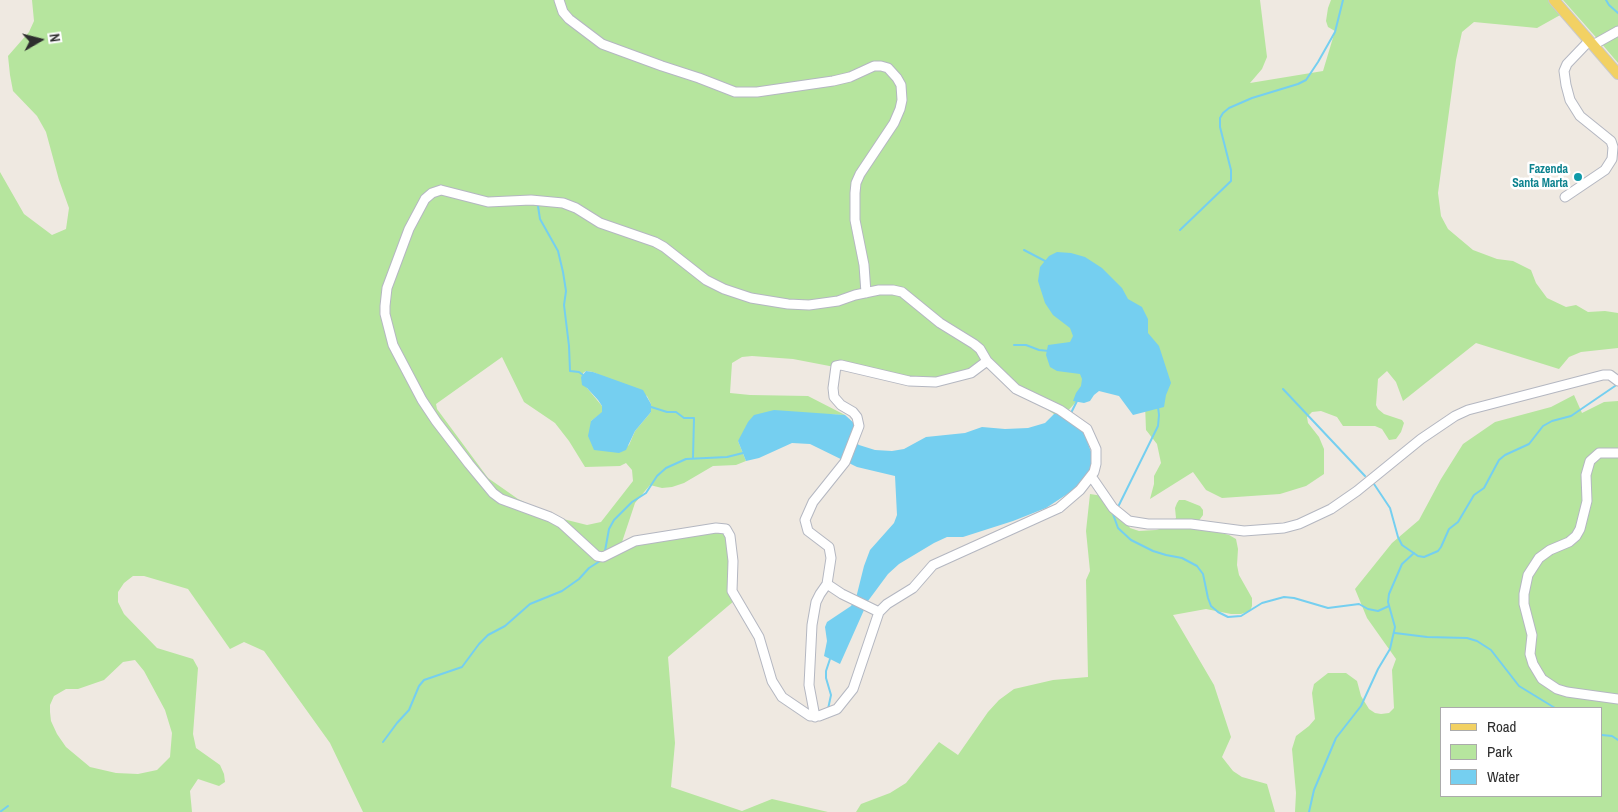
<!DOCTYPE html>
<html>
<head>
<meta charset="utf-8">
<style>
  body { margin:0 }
  #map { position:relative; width:1618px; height:812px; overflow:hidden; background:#efe9e1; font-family:"Archivo Narrow",sans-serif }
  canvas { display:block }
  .legend { position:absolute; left:1440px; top:707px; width:162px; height:90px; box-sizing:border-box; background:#fff; border:1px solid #ababab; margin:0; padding:6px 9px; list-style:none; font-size:15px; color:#2e2e2e }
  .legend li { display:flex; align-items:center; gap:10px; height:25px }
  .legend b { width:25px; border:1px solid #ababab }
  .north { position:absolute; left:15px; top:15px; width:50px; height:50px; -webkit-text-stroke:4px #fff; paint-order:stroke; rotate:82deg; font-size:14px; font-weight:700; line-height:20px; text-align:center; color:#2e2e2e }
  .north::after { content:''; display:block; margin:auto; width:18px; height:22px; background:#2e2e2e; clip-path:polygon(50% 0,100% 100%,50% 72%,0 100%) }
</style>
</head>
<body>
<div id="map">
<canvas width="1618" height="812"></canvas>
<ul class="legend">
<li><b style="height:6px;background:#f2d163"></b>Road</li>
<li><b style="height:14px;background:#b6e59e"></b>Park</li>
<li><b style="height:14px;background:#75cff0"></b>Water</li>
</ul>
<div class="north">N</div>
</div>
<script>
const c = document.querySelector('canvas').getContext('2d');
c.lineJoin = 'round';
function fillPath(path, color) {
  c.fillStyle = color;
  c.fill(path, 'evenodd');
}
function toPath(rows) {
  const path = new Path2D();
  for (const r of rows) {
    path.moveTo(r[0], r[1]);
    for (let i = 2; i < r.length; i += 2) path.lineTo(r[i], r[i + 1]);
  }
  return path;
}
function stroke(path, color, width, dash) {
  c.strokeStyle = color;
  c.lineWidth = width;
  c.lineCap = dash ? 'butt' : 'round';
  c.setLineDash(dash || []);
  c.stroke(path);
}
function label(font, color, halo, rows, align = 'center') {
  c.font = font + ' "Archivo Narrow",sans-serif';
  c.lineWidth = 5;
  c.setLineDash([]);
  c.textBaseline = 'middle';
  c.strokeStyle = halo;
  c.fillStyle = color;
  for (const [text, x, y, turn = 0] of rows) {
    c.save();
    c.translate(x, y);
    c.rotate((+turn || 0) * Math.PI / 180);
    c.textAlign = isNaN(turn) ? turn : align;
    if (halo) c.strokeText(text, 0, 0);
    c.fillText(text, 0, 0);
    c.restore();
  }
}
fillPath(toPath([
  [32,0,1260,0,1267,57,1262,69,1250,83,1323,71,1335,31,1328,27,1326,21,1328,8,1331,0,1550,0,1562,14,1537,28,1474,22,1462,32,1456,60,1438,193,1441,216,1448,229,1473,250,1497,259,1513,261,1531,270,1536,283,1547,298,1566,307,1576,305,1588,312,1605,311,1618,313,1618,348,1581,352,1569,357,1559,369,1476,343,1403,401,1396,382,1387,371,1378,379,1376,405,1378,409,1384,414,1402,420,1404,423,1401,432,1396,439,1389,440,1382,429,1375,426,1343,426,1337,417,1321,411,1312,412,1307,417,1308,423,1319,437,1324,449,1324,474,1306,486,1280,494,1222,498,1206,490,1193,472,1150,499,1154,484,1154,476,1161,463,1157,444,1146,430,1145,404,1096,380,1065,414,1054,414,1023,394,989,365,929,382,892,378,793,359,752,356,742,357,732,363,730,393,750,395,808,396,845,415,825,414,738,441,746,461,736,465,713,466,684,483,672,487,662,488,650,485,635,503,620,548,709,530,731,533,734,601,668,657,675,743,671,787,742,811,772,799,828,812,363,812,330,743,264,651,244,642,230,649,188,589,144,576,133,576,124,583,118,592,118,602,124,614,157,648,193,659,198,668,193,734,196,748,220,765,224,774,225,782,219,786,198,779,190,791,192,812,0,812,0,172,24,214,52,235,66,229,69,208,59,180,46,132,37,116,13,91,10,75,8,56,29,32,34,21],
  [502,357,524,402,555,423,569,441,585,467,620,466,626,463,632,470,633,481,601,522,587,525,555,517,518,499,488,478,437,409,436,404],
  [586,371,593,372,647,396,651,404,651,412,635,431,629,445,619,452,591,421,602,413,602,406,587,388,583,373],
  [135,660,144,671,165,710,172,733,170,757,157,770,138,774,116,773,90,767,66,747,57,734,51,721,50,712,50,705,54,696,66,689,78,689,104,680,123,662],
  [1563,0,1618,0,1618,63,1601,43],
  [1574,395,1582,413,1604,402,1618,401,1618,812,1295,812,1296,793,1292,749,1296,736,1309,726,1315,719,1312,693,1314,684,1328,673,1346,673,1357,681,1361,696,1369,709,1375,713,1381,714,1389,713,1394,708,1392,670,1396,659,1367,618,1355,589,1392,543,1419,520,1441,479,1463,444,1495,422,1551,407],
  [1442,708,1602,708,1602,796,1442,796],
  [1090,494,1109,497,1108,499,1128,514,1126,521,1130,528,1139,531,1156,530,1170,526,1176,518,1175,508,1177,503,1179,500,1185,500,1200,506,1203,510,1203,515,1195,526,1197,530,1210,530,1229,535,1236,539,1238,549,1237,565,1239,575,1252,598,1252,606,1250,611,1241,614,1231,614,1206,609,1173,615,1214,685,1231,737,1222,757,1233,771,1242,777,1267,784,1275,812,856,812,861,804,890,793,906,783,939,742,958,755,988,712,999,700,1014,689,1053,680,1088,677,1086,580,1090,571,1086,531]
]), '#b6e59e');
fillPath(toPath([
  [1057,252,1071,253,1085,257,1102,268,1122,288,1128,299,1142,307,1148,319,1148,333,1159,346,1171,383,1166,395,1164,407,1133,415,1119,396,1099,391,1094,395,1090,401,1084,403,1073,401,1076,393,1081,386,1082,379,1080,374,1057,371,1050,367,1046,355,1048,345,1070,342,1073,336,1070,328,1053,315,1045,303,1038,281,1040,267,1049,256],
  [586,371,593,372,643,390,651,404,651,412,635,431,626,450,619,453,594,450,588,436,591,421,602,412,602,406,598,400,587,388,582,385,581,377],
  [774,410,845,415,855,424,853,440,859,445,875,450,892,451,904,449,926,437,965,433,982,427,1005,429,1028,428,1045,423,1054,414,1062,414,1082,427,1094,460,1091,472,1078,487,1046,508,1013,521,963,537,947,537,934,543,899,564,888,574,868,601,840,664,824,656,827,641,825,627,827,622,851,606,856,598,864,566,870,550,894,523,897,515,895,476,857,467,810,444,792,443,759,458,746,461,738,441,748,422,754,415]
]), '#75cff0');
stroke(toPath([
  [1606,0,1609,5,1618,13],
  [538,206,540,219,558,251,563,272,566,291,564,305,569,346,570,371,579,372,583,375],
  [1180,230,1231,181,1231,170,1220,127,1220,118,1223,113,1229,108,1252,98,1298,84,1306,80,1318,62,1335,32,1343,0],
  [1024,250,1047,262],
  [1014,345,1026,345,1039,350,1049,351],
  [1283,389,1365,476],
  [648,406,667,412,676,412,684,418,694,418,693,458],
  [1071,413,1077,401],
  [1374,484,1390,508,1398,537,1402,545,1418,556,1424,557,1438,551,1441,547,1449,529,1458,522,1474,495,1484,488,1499,460,1505,455,1529,444,1543,426,1552,421,1571,416,1615,386],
  [1119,505,1158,426,1159,415,1158,407],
  [1113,514,1118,528,1131,540,1153,551,1166,555,1182,558,1197,566,1203,574,1208,598,1211,606,1218,612,1228,617,1241,616,1262,603,1284,597,1294,598,1328,608,1359,604,1368,609,1378,611,1389,606],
  [605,551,609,529,614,520,632,502,646,493,657,476,666,468,686,459,727,457,743,453],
  [1395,633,1427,637,1467,638,1477,641,1491,650,1519,686,1555,708],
  [828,709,831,695,826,678,826,671,830,659],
  [1602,735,1612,736,1618,740],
  [383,742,397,723,409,710,419,686,424,680,462,667,479,644,488,635,505,626,530,604,562,591,579,579,589,568,600,561],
  [0,812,8,806],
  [1309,812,1314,790,1336,738,1361,706,1378,669,1390,649,1395,627,1388,602,1389,594,1402,564,1414,553]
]), '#75cff0', 2);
const minor = toPath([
  [559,0,563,12,569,19,602,44,662,66,699,78,735,92,757,92,833,81,850,77,874,66,881,66,888,68,897,78,901,85,902,100,900,109,894,123,860,174,856,183,855,193,855,220,864,265,866,293],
  [1593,45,1618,31],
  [441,190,488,202,531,200,563,203,576,208,600,223,655,242,664,247,706,280,724,289,751,298,788,304,809,305,838,301,855,295,879,290,893,290,902,292,940,323,974,344,980,349,987,361,1016,389,1060,410,1087,429,1096,449,1096,464,1094,472,1080,490,1059,508,933,565,913,588,887,604,879,612,853,689,837,709,819,716,810,716,782,697,772,681,759,637,732,591,733,561,730,536,726,529,716,528,635,541,603,557,597,556,561,523,550,517,501,499,493,493,469,464,436,421,422,400,393,345,385,314,385,306,387,288,409,229,425,199,432,193,441,190],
  [1565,197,1605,170,1612,159,1613,147,1611,141,1580,116,1570,100,1566,85,1564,71,1567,64,1589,41],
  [1618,453,1599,453,1590,461,1586,475,1587,501,1580,529,1576,536,1569,542,1550,550,1539,558,1528,575,1524,594,1524,604,1532,635,1530,654,1533,664,1542,679,1557,689,1567,692,1618,699],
  [1091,476,1113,508,1129,521,1148,524,1191,524,1244,531,1284,528,1299,524,1331,509,1357,491,1421,439,1455,416,1468,410,1603,375,1610,375,1618,381],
  [827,584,831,558,829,547,808,531,805,520,813,502,845,462,859,426,857,417,853,412,841,405,834,397,833,388,836,366,841,365,909,381,936,382,971,373,987,361],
  [815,717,809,685,812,625,816,602,820,594,827,584,842,594,879,612]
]);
const major = toPath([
  [1554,0,1618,74]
]);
stroke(minor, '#b4b7c1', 11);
stroke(major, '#c9c9c9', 12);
stroke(minor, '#fff', 9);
stroke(major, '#f2d163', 10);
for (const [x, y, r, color] of [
  [1578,177,5,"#0f9aa8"]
]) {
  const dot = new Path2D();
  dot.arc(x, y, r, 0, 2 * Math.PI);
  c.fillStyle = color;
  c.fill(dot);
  stroke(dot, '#fff', 2);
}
label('bold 12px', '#0d838f', '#fff', [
  ["Fazenda",1568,170],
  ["Santa Marta",1568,184]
], 'right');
</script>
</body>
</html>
